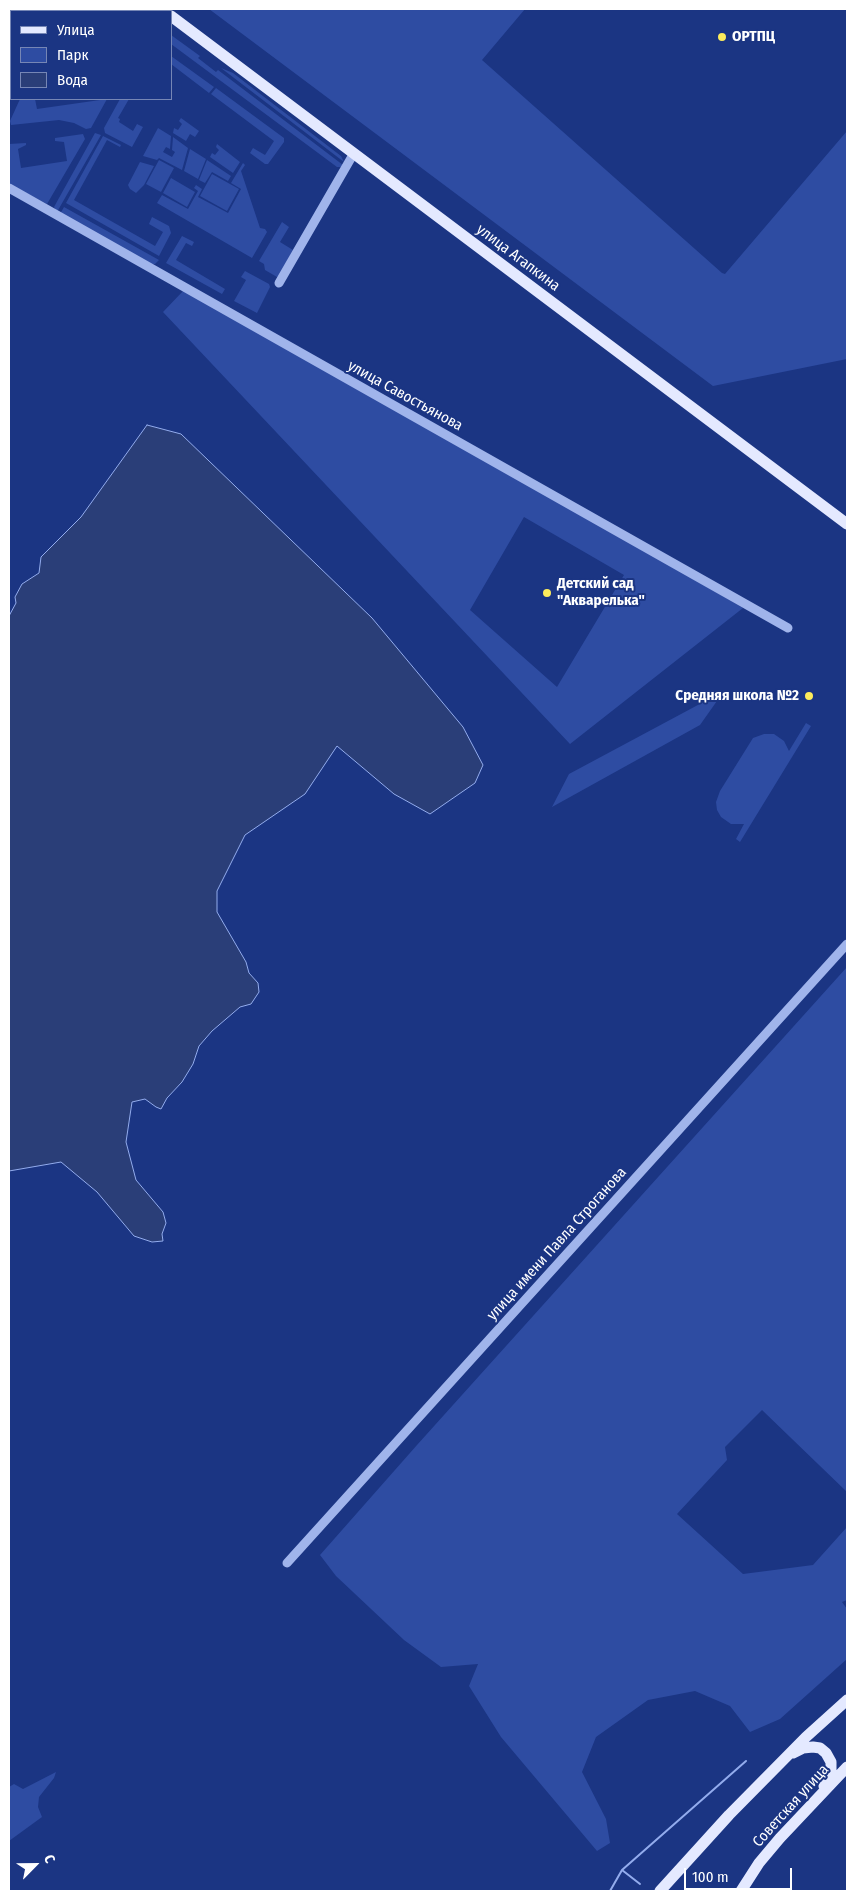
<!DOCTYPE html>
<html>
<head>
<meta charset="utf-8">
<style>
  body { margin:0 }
  #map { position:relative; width:856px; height:1900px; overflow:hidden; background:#1b3583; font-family:"Fira Sans Condensed",sans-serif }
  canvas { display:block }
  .frame { position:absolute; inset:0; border:10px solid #fff; pointer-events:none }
  .legend { position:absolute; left:10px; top:10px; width:162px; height:90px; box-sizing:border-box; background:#1b3583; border:1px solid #7686b5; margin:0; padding:6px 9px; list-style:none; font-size:15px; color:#fff }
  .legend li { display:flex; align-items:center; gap:10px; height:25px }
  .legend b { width:25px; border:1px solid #7686b5 }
  .north { position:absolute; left:10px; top:1840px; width:50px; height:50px; -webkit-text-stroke:4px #1b3583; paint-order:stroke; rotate:67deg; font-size:14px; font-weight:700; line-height:20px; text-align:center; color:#fff }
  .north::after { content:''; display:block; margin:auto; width:18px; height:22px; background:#fff; clip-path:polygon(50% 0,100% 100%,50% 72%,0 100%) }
  .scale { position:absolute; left:684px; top:1868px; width:108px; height:22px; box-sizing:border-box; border:2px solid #fff; border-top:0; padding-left:6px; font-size:15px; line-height:18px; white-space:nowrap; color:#fff; -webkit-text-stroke:4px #1b3583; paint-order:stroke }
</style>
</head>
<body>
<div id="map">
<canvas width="856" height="1900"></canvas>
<div class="frame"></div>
<ul class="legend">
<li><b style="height:6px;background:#e4e9ff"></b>Улица</li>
<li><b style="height:14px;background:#2e4ca2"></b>Парк</li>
<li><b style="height:14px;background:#2a3e78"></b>Вода</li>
</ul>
<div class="north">С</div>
<div class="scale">100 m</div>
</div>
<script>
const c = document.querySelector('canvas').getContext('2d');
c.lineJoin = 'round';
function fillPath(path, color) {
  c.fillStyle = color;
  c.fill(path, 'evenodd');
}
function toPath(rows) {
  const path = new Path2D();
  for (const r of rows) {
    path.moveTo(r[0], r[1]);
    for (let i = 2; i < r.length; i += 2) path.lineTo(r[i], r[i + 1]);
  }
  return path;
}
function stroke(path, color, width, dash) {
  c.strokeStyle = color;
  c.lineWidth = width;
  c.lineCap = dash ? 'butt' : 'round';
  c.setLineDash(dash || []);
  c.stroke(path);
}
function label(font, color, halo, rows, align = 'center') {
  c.font = font + ' "Fira Sans Condensed",sans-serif';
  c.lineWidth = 4;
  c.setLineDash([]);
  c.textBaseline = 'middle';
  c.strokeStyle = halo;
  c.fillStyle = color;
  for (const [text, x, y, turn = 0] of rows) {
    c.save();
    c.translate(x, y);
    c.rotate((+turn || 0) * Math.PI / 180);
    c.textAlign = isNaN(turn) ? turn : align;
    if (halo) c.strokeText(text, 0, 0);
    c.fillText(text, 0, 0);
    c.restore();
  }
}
fillPath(toPath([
  [209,9,525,9,482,60,722,273,725,274,847,131,847,359,713,386],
  [171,35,200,56,198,58,216,72,218,70,343,165,341,167,337,167,171,44],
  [171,56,214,87,209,93,171,64],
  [221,68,233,73,341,156,344,162],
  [216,88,284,138,284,142,268,164,265,164,250,153,253,148,265,155,274,141,211,94],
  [20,99,35,99,37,109,107,99,91,128,86,129,74,123,59,120,11,125,10,121],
  [120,99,129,99,118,118,120,119,119,122,133,131,137,124,143,127,132,147,105,133,104,128],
  [181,118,199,131,195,137,190,134,186,141,173,133,174,128,178,130,182,124,179,121],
  [158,128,171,136,170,149,166,147,163,152,172,157,175,152,172,150,173,137,188,148,182,170,159,158,157,160,143,156],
  [95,133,101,135,57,212,54,207],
  [83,134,85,139,47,204,9,184,9,144,26,143,26,145,18,149,21,168,67,161,64,142,55,141,55,138],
  [103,136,121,145,120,147,107,140,74,200,155,246,163,232,149,224,152,217,169,226,171,233,159,256,66,203],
  [217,144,240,162,233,173,210,157,212,153,215,155,219,150,216,147],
  [190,149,206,159,198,179,184,171],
  [159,160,174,168,161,192,146,184],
  [207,160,231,176,228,181,212,172,205,183,199,180],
  [140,162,154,166,144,185,136,193,130,189,128,185],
  [243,163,245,165,241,171,260,228,265,229,267,232,252,258,157,203,162,195,188,209,198,191,194,188,196,185,202,189,198,197,228,213,241,189,231,183],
  [212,174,239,189,227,211,200,196],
  [171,178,195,192,187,207,163,193],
  [64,207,159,260,155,264,151,264,60,214],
  [282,222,289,227,280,242,293,250,279,276,277,277,265,270,264,264,259,261],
  [182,236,194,242,192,246,186,243,176,260,225,289,222,294,166,263],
  [245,271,269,284,270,287,257,313,234,301,246,280,241,277],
  [184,290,658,558,743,608,570,744,163,312],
  [524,517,624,575,557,687,470,610],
  [724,691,700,725,552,807,569,774],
  [806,723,811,726,740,842,736,839,744,824,731,824,721,817,717,810,716,802,720,791,753,738,764,734,774,734,784,741,789,751],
  [847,967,847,1492,762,1410,725,1447,727,1460,677,1514,743,1574,813,1565,847,1527,847,1600,842,1602,847,1609,847,1659,780,1719,750,1732,730,1706,695,1691,648,1700,596,1737,582,1772,606,1819,610,1843,597,1851,501,1737,469,1686,478,1664,441,1667,404,1640,336,1576,320,1555,417,1445],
  [56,1772,54,1778,39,1797,38,1807,42,1817,9,1841,9,1787,14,1784,23,1789]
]), '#2e4ca2');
const water = toPath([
  [147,425,181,434,372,618,463,727,483,765,475,783,430,814,394,794,337,746,305,794,245,835,217,891,217,912,246,962,249,973,258,983,259,992,251,1004,240,1007,212,1031,199,1046,193,1064,182,1082,167,1098,161,1109,156,1107,145,1099,132,1102,126,1142,136,1180,163,1212,166,1223,162,1234,163,1241,152,1242,134,1236,97,1192,61,1162,9,1171,9,616,16,603,15,597,22,584,39,573,41,557,81,517,147,425]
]);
fillPath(water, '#2a3e78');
stroke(water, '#93aced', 1);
stroke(toPath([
  [640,1884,622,1870,746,1761],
  [610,1891,622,1870]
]), '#93aced', 2);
stroke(toPath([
  [9,188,788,628],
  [279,283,354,153],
  [287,1563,847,944]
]), '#a0b4eb', 9);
stroke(toPath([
  [161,9,164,11],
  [171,16,847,524],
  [793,1753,803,1748,813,1747,820,1748,826,1753,831,1762,831,1771,824,1786],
  [660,1891,729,1815,806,1737,847,1700],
  [741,1891,759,1863,780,1838,847,1767]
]), '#e4e9ff', 11);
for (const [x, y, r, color] of [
  [722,37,5,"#fdec5c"],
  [547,593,5,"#fdec5c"],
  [809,696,5,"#fdec5c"]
]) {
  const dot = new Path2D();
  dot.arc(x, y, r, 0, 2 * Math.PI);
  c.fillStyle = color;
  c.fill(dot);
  stroke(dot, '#1b3583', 2);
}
label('bold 15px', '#fff', '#1b3583', [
  ["ОРТПЦ",732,37],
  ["Детский сад",557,584],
  ["\"Акварелька\"",557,601],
  ["Средняя школа №2",799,696,"right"]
], 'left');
label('15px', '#fff', '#1b3583', [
  ["улица Агапкина",518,258,37],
  ["улица Савостьянова",405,396,29],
  ["улица имени Павла Строганова",557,1244,-48],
  ["Советская улица",791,1806,-48]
]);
</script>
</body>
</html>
